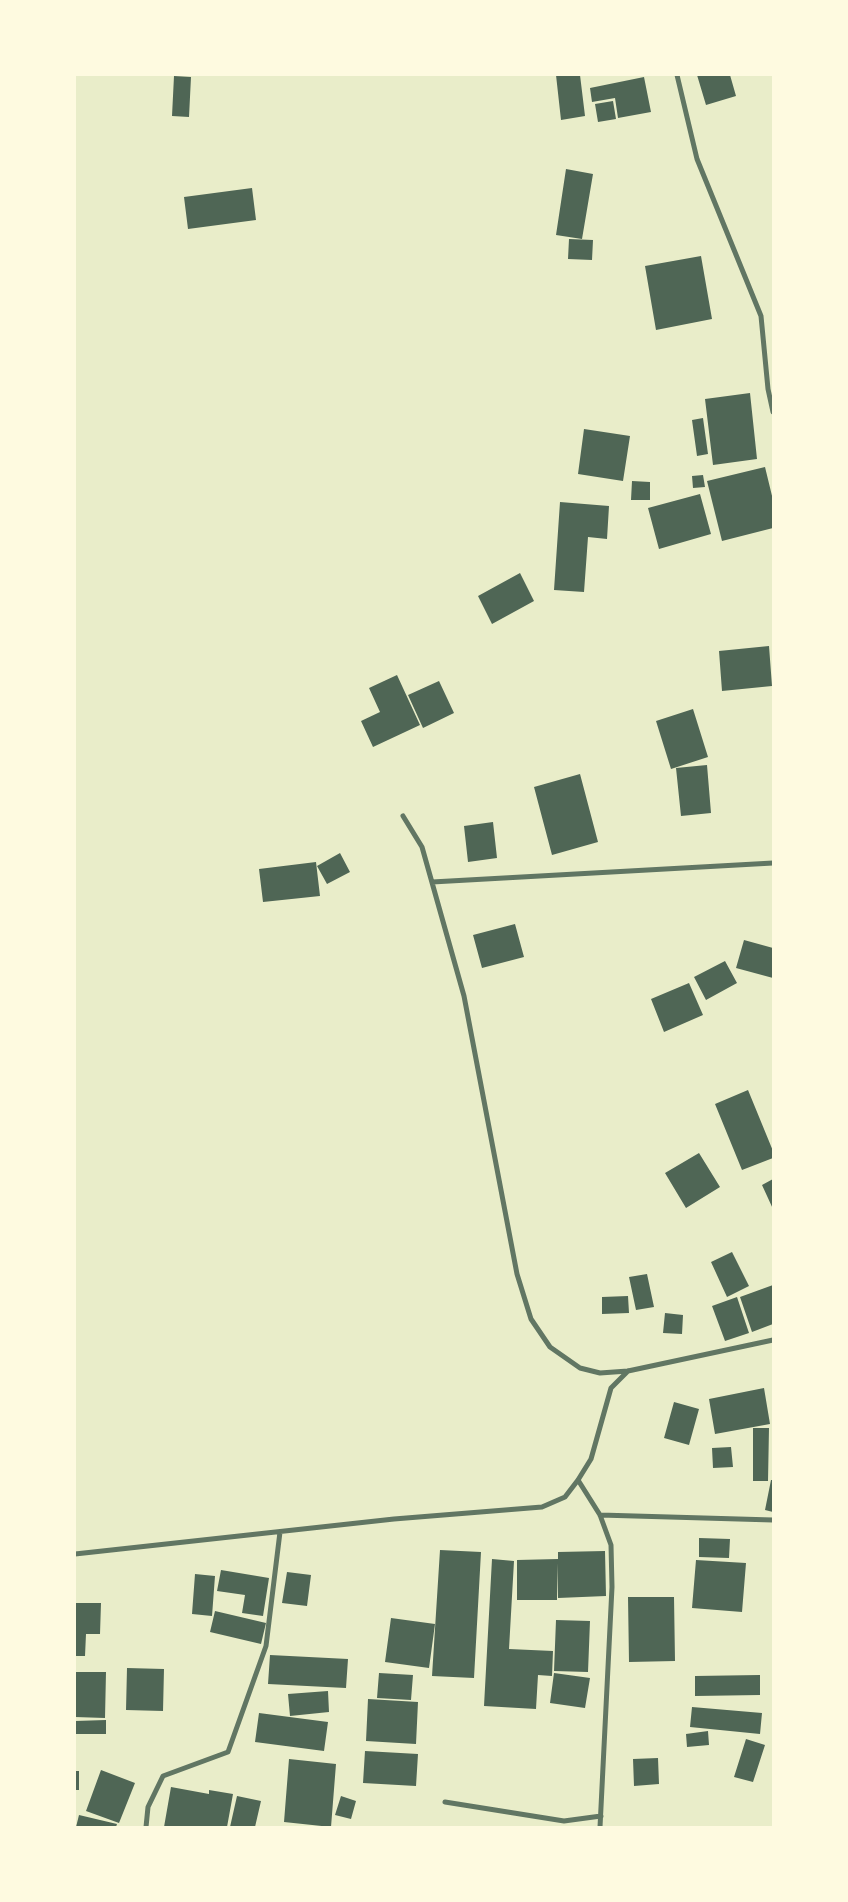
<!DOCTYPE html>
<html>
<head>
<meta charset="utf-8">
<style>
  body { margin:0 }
  #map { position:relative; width:848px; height:1902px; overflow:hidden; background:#e9edc9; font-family:"Asap Condensed",sans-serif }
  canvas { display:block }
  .frame { position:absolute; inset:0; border:76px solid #fefae0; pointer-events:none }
</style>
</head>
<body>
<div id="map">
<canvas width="848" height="1902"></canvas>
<div class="frame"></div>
</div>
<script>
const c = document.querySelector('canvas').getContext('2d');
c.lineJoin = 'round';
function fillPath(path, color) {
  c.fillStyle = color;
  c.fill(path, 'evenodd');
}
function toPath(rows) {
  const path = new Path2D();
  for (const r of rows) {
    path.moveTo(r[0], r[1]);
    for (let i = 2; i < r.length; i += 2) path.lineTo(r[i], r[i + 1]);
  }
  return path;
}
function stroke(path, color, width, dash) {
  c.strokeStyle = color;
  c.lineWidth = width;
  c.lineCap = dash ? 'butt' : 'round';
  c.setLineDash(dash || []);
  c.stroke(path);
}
fillPath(toPath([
  [556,75,580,75,585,116,561,120],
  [697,75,730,75,736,96,706,105],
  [174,76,191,77,189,117,172,116],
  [644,77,651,112,618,118,615,98,592,102,590,88],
  [613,101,616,119,598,122,595,104],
  [566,169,593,174,582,239,556,235],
  [252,188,256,220,188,229,184,197],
  [569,239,593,240,592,260,568,259],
  [701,256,712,319,656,330,645,266],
  [750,393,757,459,713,465,705,399],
  [703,418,708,454,697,456,692,420],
  [584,429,630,436,623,481,578,474],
  [765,467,773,500,773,528,722,541,707,481],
  [703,475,705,487,693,488,692,476],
  [632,481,650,482,650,500,631,500],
  [700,494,711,534,659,549,648,508],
  [560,502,609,506,607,539,588,537,584,592,554,590],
  [520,573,534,601,492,624,478,596],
  [769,646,772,686,722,691,719,651],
  [397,675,420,725,373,747,361,721,380,712,369,688],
  [439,681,454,713,423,728,408,695],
  [693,709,708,757,671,769,656,721],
  [707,765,711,813,681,816,676,768],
  [580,774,598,842,552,855,534,787],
  [493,822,497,858,468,862,464,826],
  [340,853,350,872,327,884,317,866],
  [316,862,320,896,263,902,259,869],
  [515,924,524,957,482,968,473,935],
  [744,940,773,948,773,978,736,968],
  [725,961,737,983,706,1000,694,977],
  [689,983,703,1015,664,1032,651,999],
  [748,1090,773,1151,773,1158,742,1170,715,1104],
  [699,1153,720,1187,686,1208,665,1173],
  [773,1179,773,1209,762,1185],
  [732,1252,749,1286,727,1297,711,1262],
  [647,1274,654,1307,636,1310,629,1277],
  [773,1285,773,1324,752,1332,740,1297],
  [628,1296,629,1313,602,1314,602,1297],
  [737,1297,749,1333,725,1341,712,1306],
  [665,1313,683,1315,682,1334,663,1333],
  [764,1388,770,1424,715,1434,709,1399],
  [674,1402,699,1409,689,1445,664,1438],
  [753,1428,769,1428,768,1481,753,1481],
  [731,1447,733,1467,713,1468,712,1448],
  [771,1480,773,1480,773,1512,765,1510],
  [699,1538,730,1539,729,1558,699,1557],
  [440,1550,481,1552,474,1678,432,1676],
  [605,1551,606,1596,558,1598,557,1563,557,1600,517,1600,517,1560,558,1559,558,1552],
  [492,1559,514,1561,509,1649,553,1651,552,1676,538,1675,536,1709,484,1706],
  [696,1560,746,1563,742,1612,692,1608],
  [221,1570,269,1578,263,1616,242,1613,245,1595,217,1591],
  [287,1572,311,1575,307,1606,282,1603],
  [195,1574,215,1576,212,1616,192,1614],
  [628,1597,674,1597,675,1661,629,1662],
  [75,1603,101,1603,100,1634,86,1634,85,1656,75,1656],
  [215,1611,266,1623,261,1644,210,1632],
  [391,1618,435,1624,429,1668,385,1662],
  [556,1620,590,1621,588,1672,554,1671],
  [270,1655,348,1659,346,1688,268,1684],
  [127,1668,164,1669,163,1711,126,1710],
  [75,1672,106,1672,105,1718,75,1717],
  [379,1673,413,1675,411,1700,377,1698],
  [554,1673,590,1678,585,1708,550,1703],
  [760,1675,760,1695,695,1696,695,1676],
  [328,1691,329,1712,290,1716,288,1694],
  [368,1699,418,1702,416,1744,366,1741],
  [692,1707,762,1713,760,1734,690,1727],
  [259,1713,328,1722,324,1751,255,1742],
  [106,1720,106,1734,75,1734,75,1721],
  [708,1731,709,1745,687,1747,686,1734],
  [746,1739,765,1745,753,1782,734,1777],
  [365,1751,418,1754,416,1786,363,1783],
  [658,1758,659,1784,634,1786,633,1759],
  [289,1759,336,1764,331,1827,284,1822],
  [101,1770,135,1783,119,1823,86,1811],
  [75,1771,79,1771,79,1790,75,1790],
  [171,1787,209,1794,209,1790,233,1794,227,1827,164,1827],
  [237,1796,261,1801,255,1827,230,1827],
  [341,1796,356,1801,351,1819,335,1815],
  [79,1815,117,1824,116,1827,76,1827]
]), '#4f6655');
stroke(toPath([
  [677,75,697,159,761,316,768,389,773,412],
  [403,816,422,847,464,996,517,1274,531,1319,550,1347,580,1368,600,1373,628,1371,773,1340],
  [432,882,773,863],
  [578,1480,600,1515,611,1545,612,1587,600,1827],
  [600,1515,773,1520],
  [75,1554,394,1519,542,1507,565,1497,578,1480,591,1459,611,1388,628,1371],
  [445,1802,564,1821,601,1816],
  [146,1827,148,1807,163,1776,228,1752,266,1646,280,1532]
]), '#617663', 5);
</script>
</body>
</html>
